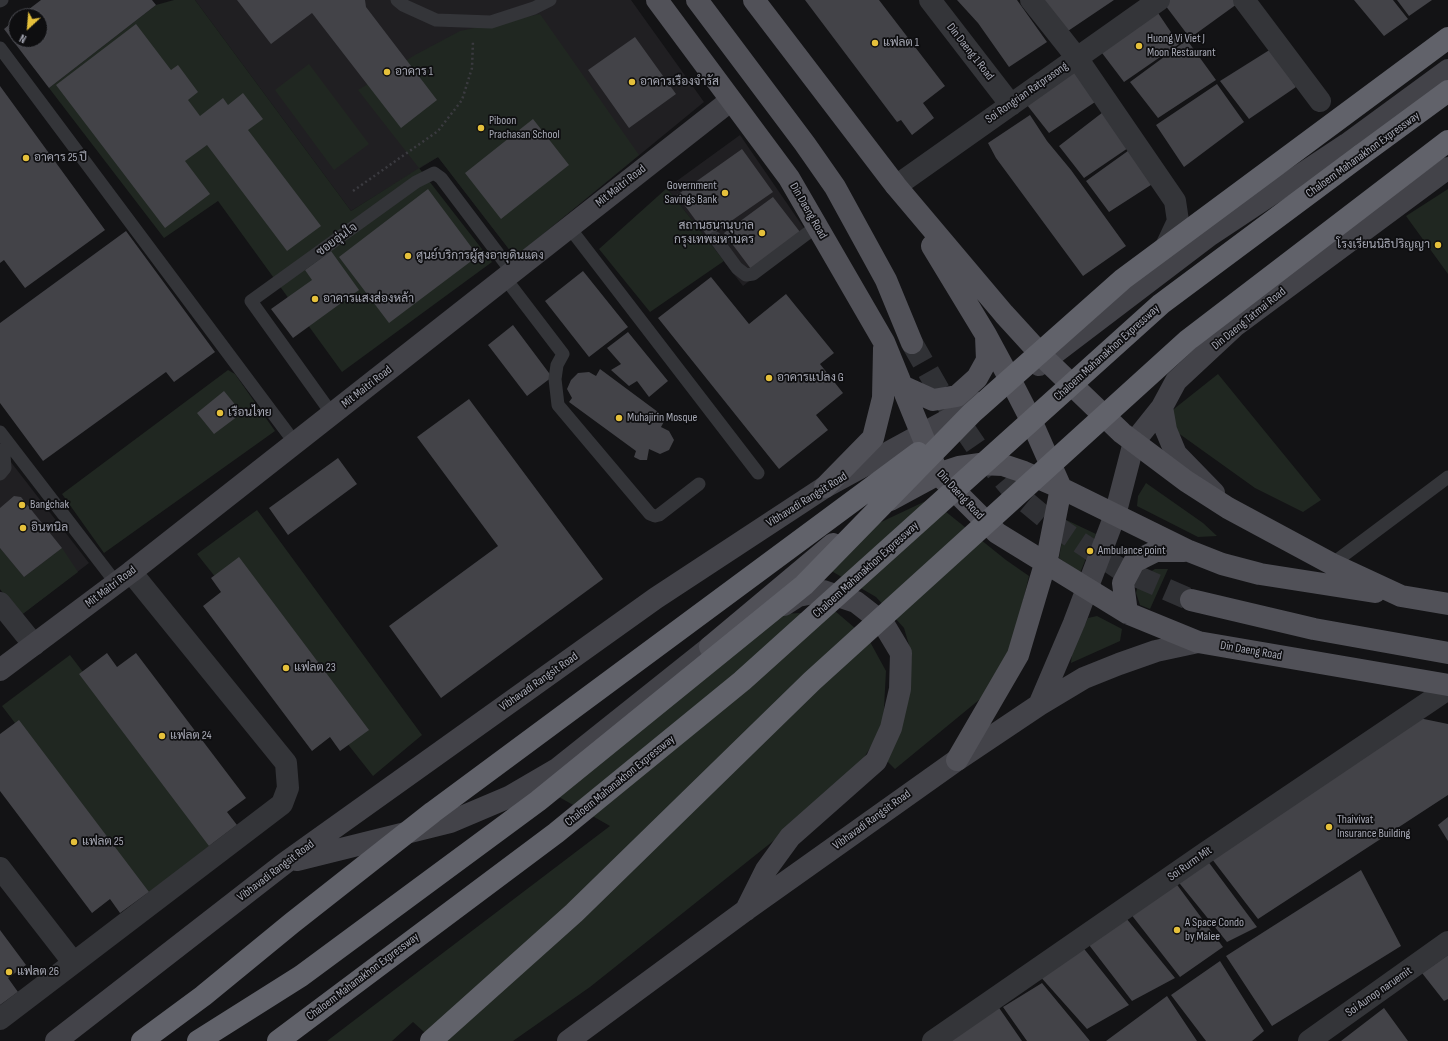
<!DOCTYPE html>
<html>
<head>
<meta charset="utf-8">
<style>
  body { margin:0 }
  #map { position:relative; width:1448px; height:1041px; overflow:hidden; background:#131315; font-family:"Sofia Sans Condensed",sans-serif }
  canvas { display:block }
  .north { position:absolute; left:8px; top:8px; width:40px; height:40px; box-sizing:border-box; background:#0e0e10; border:1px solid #4b4c52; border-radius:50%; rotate:206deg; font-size:11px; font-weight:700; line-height:16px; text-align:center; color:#a6a8b4 }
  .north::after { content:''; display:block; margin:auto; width:14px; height:18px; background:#e5c03b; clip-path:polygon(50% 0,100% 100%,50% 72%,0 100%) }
</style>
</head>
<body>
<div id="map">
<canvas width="1448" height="1041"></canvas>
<div class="north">N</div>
</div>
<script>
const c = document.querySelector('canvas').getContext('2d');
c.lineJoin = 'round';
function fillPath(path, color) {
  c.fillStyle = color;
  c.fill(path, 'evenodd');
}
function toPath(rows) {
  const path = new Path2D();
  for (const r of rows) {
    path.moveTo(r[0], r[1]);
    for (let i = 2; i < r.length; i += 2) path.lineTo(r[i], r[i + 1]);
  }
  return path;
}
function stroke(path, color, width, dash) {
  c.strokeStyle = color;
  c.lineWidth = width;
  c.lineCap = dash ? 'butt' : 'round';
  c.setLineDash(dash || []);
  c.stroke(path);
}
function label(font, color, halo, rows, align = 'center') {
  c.font = font + ' "Sofia Sans Condensed",Sarabun,sans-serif';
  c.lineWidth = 3.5;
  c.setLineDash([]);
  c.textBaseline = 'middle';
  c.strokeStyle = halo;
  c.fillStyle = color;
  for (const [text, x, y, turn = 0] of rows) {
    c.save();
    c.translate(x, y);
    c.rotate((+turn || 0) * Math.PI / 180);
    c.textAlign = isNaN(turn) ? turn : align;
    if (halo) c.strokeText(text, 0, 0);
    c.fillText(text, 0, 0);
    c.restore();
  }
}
fillPath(toPath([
  [195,0,631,0,704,102,515,257,438,157,351,211],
  [740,135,808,234,743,286,667,188],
  [0,448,89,563,20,616,0,589]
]), '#201f22');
fillPath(toPath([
  [174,0,195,0,351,211,419,168,358,90,415,55,460,31,540,14,639,155,515,257,438,157,419,168,492,262,342,372,218,201,164,238,49,88,156,5],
  [309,64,369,144,334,170,275,90],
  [667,188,724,261,650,312,599,249],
  [1448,189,1448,274,1406,216],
  [228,370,235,374,275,431,104,553,62,494],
  [1218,374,1321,500,1303,512,1255,488,1160,420],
  [1146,483,1203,523,1217,536,1198,537,1137,506,1138,496],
  [930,499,1006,560,1029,576,1010,655,985,695,895,769,886,760,903,716,912,655,904,628,876,597,828,569,879,523],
  [257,510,422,735,373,776,197,554],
  [1060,517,1096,534,1080,573,1059,558,1062,541],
  [0,548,24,577,62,548,78,572,20,616,0,589],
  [1155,569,1168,569,1150,609,1140,605,1136,593,1138,584,1146,574],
  [835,611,869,640,886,671,883,727,860,764,782,834,590,987,513,1041,434,1041,413,1022,392,1041,327,1041,610,826,545,789,783,614],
  [1097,616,1122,629,1120,641,1071,663,1072,652,1088,618],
  [70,655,217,848,149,899,2,706]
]), '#202721');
fillPath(toPath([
  [41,0,152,0,156,5,49,88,4,29,16,19,16,40,40,40,40,16,20,16],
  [237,0,365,0,366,7,437,100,401,128,312,13,271,44],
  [805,0,879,0,945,86,923,103,934,118,912,135,901,120,897,122],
  [957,0,1017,0,1047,42,1009,67,978,23],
  [1044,0,1114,0,1068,31],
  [1164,0,1235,0,1237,4,1190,38,1162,1],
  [1354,0,1393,0,1408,19,1384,36],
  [1397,0,1432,0,1409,16],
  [1156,10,1179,44,1124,82,1099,49],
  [136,24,171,70,178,65,198,92,188,100,200,116,223,98,228,105,243,93,263,119,248,130,321,226,287,251,207,145,185,161,210,194,165,228,56,85],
  [635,37,676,94,629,128,588,70],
  [1187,40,1216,80,1158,118,1130,82],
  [1271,49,1296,87,1249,119,1220,81],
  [1080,66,1101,98,1049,133,1027,105],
  [1217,84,1244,122,1184,167,1156,125],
  [0,86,105,230,25,288,4,260,0,263],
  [1107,109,1131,146,1084,178,1059,146],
  [1030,115,1047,141,1071,170,1126,246,1083,276,996,158,988,143],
  [533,119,569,165,501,219,465,173],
  [1132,148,1154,183,1109,212,1086,181],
  [742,149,773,192,708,237,677,195],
  [428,189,478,256,389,323,339,257],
  [773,197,800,232,751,269,724,233],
  [126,231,215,352,174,382,166,372,43,461,0,403,0,323],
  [331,251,359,290,293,338,271,309,312,280,305,270],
  [583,271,628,327,589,357,545,301],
  [711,277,749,324,786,294,834,353,820,364,843,393,816,415,828,430,779,469,658,318],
  [513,325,552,377,527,396,488,345],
  [628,332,668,381,649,397,637,381,629,386,611,370,621,364,607,348],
  [600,369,666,418,661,427,669,431,674,440,669,450,660,454,649,449,647,460,640,460,634,457,636,451,569,402,572,398,567,389,571,380,578,373,589,372,596,376],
  [224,391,242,413,214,434,197,413],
  [469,399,603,579,441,698,389,626,498,546,417,437],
  [338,458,357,484,288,535,269,508],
  [14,496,21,497,62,548,24,577,0,548,0,508],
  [239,557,369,730,340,751,330,737,312,751,203,606,221,592,211,578],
  [107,653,117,667,136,653,246,798,227,812,237,825,209,846,79,674],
  [1419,718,1448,724,1448,795,1258,919,1212,859],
  [19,720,149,892,120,913,110,899,92,913,0,791,0,734],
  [1448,817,1448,841,1438,825],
  [1207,860,1257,927,1227,942,1176,879],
  [1361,870,1401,946,1272,1026,1226,956],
  [1175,882,1223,947,1180,977,1130,913],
  [1126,918,1175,978,1132,1001,1089,945],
  [0,930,26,965,8,978,18,992,0,1005],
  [1081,945,1129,1005,1087,1029,1038,974],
  [1448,955,1448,999,1444,1001,1422,973],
  [1220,961,1264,1031,1252,1041,1206,1041,1171,995],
  [1042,983,1090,1041,1027,1041,1003,1007],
  [1167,996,1197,1041,1106,1041],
  [995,1002,1022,1041,946,1041],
  [1384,1008,1408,1041,1341,1041]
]), '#434348');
stroke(toPath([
  [912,343,945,401,978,449,1014,492,1055,526,1120,569,1191,600]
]), '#303135', 22, [22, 11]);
stroke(toPath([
  [353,191,438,131,462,100,472,68,473,41]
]), '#3b3b40', 2.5, [2, 3]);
stroke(toPath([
  [397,0,403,5,436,20,491,22,534,8,550,0],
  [0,1,2,0],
  [0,48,295,443],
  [569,227,758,473],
  [715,238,737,268,746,275,753,274,817,226],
  [505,278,563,354,557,365,555,379,558,405,650,514,655,516,659,515,699,484],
  [332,414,251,301,416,182,434,173,441,178,512,272],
  [0,432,116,583],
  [0,450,4,455,5,468,0,474],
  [1332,564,1448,477]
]), '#343539', 13);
stroke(toPath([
  [930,0,1011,105],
  [1031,0,1077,58,1175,201,1178,221,1162,255],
  [1244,0,1320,101],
  [896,186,1159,0],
  [0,603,34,645],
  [0,868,73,962],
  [0,1019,282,804,288,788,286,763,131,572],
  [933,1041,1205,853,1448,689],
  [1309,1041,1448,942]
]), '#343539', 22);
stroke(toPath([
  [1039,365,1210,235,1347,144,1448,70],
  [1214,493,1176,454,1166,430,1162,407,1176,381,1235,326,1448,168],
  [0,670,131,572,730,101],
  [1039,705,1074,623,1115,515,1134,442,1162,407],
  [297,860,450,822,509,797,557,769,710,647,726,638],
  [746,910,766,870,790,837,876,761,891,728,900,689,901,653,883,623,856,602,823,591,798,596,784,605],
  [56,1041,285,863,656,598,825,487,979,403],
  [568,1041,746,910,957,760,1039,705,1084,678,1119,664,1156,651,1198,642]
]), '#434349', 22);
stroke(toPath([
  [657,0,789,178,884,342,938,474,997,533,1127,613,1198,642,1448,685],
  [697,0,805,144,835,187,886,280,912,343],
  [754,0,896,186,1004,314,1046,360,1122,433,1186,481,1228,508,1332,564,1401,596,1448,604],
  [932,246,986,335,1013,385,1030,418,1061,488,1048,554,1018,655,957,760],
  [902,386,933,400,957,396,977,378,987,360,986,336],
  [825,487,873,438,883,398,884,349],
  [890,500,938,474,959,467,980,464,1003,465,1024,472,1061,488,1189,551,1222,564,1260,574,1375,592],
  [1191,600,1314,629,1448,653],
  [1127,613,1123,583,1134,562,1156,551,1184,551],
  [710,647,833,544]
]), '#515158', 22);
stroke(toPath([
  [1361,155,1448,91]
]), '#61626a', 22);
stroke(toPath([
  [142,1041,203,996,292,923,433,812,918,453],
  [198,1041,301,976,538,801,804,585,972,413,1123,279,1448,38],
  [278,1041,556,833,742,681,1161,304,1361,155],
  [431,1041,574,913,812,681,1188,340,1448,141]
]), '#61626a', 22);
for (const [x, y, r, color] of [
  [875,43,4,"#e5c03b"],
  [1139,46,4,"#e5c03b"],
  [387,72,4,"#e5c03b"],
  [632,82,4,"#e5c03b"],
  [481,128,4,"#e5c03b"],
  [26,158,4,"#e5c03b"],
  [725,193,4,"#e5c03b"],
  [762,233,4,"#e5c03b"],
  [1438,245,4,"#e5c03b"],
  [408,256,4,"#e5c03b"],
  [315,299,4,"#e5c03b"],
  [769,378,4,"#e5c03b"],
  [220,413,4,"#e5c03b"],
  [619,418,4,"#e5c03b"],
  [22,505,4,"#e5c03b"],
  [23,528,4,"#e5c03b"],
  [1090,551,4,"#e5c03b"],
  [286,668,4,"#e5c03b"],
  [162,736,4,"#e5c03b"],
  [1329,827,4,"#e5c03b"],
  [74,842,4,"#e5c03b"],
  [1177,930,4,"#e5c03b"],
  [9,972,4,"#e5c03b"]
]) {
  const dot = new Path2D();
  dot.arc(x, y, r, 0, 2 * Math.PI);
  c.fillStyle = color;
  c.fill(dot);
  stroke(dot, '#0e0e10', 1.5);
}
label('12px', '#a6a8b4', '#0e0e10', [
  ["Huong Vi Viet J",1147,39],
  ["Moon Restaurant",1147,53],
  ["แฟลต 1",883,43],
  ["อาคาร 1",395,72],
  ["อาคารเรืองจำรัส",640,82],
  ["Piboon",489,121],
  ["Prachasan School",489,135],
  ["อาคาร 25 ปี",34,158],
  ["Government",717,186,"right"],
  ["Savings Bank",717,200,"right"],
  ["สถานธนานุบาล",754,226,"right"],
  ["กรุงเทพมหานคร",754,240,"right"],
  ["โรงเรียนนิธิปริญญา",1430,245,"right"],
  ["ศูนย์บริการผู้สูงอายุดินแดง",416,256],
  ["อาคารแสงส่องหล้า",323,299],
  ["อาคารแปลง G",777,378],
  ["เรือนไทย",228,413],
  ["Muhajirin Mosque",627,418],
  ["Bangchak",30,505],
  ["อินทนิล",31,528],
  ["Ambulance point",1098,551],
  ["แฟลต 23",294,668],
  ["แฟลต 24",170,736],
  ["Thaivivat",1337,820],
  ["Insurance Building",1337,834],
  ["แฟลต 25",82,842],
  ["A Space Condo",1185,923],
  ["by Malee",1185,937],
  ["แฟลต 26",17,972]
], 'left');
label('12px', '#a6a8b4', '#0e0e10', [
  ["Din Daeng 1 Road",970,52,52],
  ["Soi Rongrian Ratprasong",1027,93,-35],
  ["Chaloem Mahanakhon Expressway",1363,155,-36],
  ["Mit Maitri Road",621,186,-38],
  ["Din Daeng Road",808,211,60],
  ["ซอยอุ่นใจ",337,240,-36],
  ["Din Daeng Tatmai Road",1249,319,-39],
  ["Chaloem Mahanakhon Expressway",1107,353,-42],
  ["Mit Maitri Road",367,387,-38],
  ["Din Daeng Road",960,495,47],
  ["Vibhavadi Rangsit Road",807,500,-32],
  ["Chaloem Mahanakhon Expressway",866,570,-42],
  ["Mit Maitri Road",111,587,-37],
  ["Din Daeng Road",1251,651,10],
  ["Vibhavadi Rangsit Road",539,682,-35],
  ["Chaloem Mahanakhon Expressway",620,781,-39],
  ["Vibhavadi Rangsit Road",872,820,-36],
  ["Soi Rurm Mit",1190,864,-35],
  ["Vibhavadi Rangsit Road",276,871,-37],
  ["Chaloem Mahanakhon Expressway",363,977,-37],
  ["Soi Aunop naruemit",1379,992,-35]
]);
</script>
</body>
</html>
